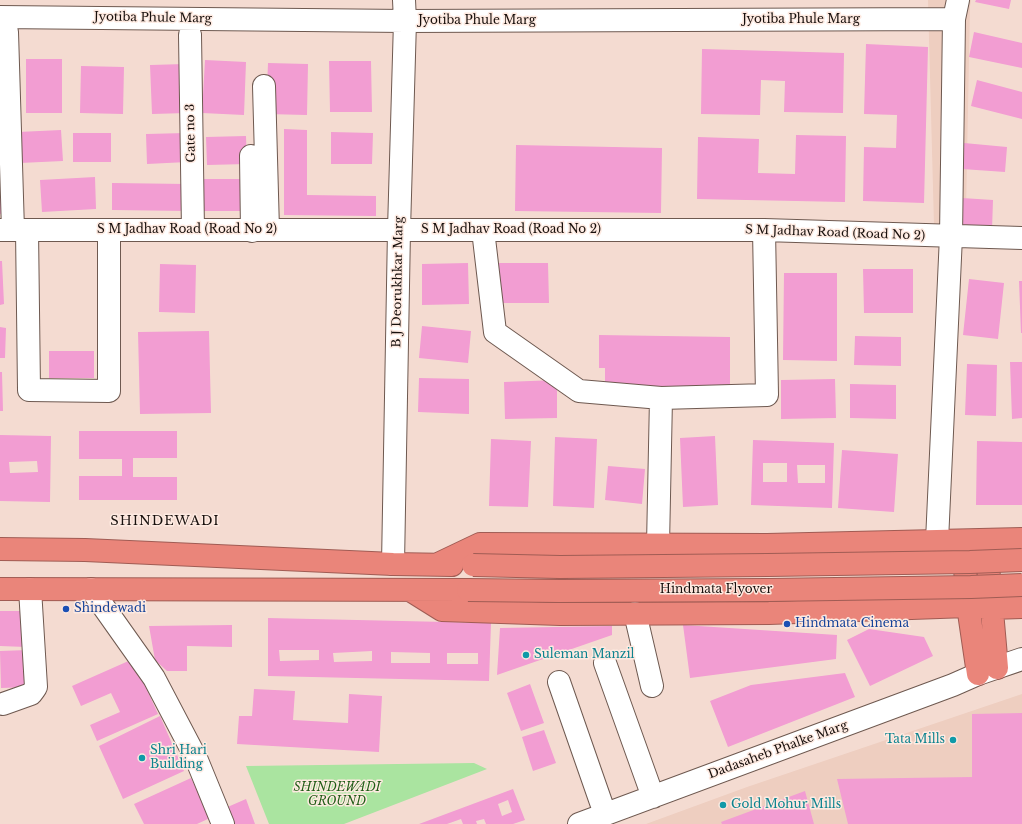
<!DOCTYPE html>
<html>
<head>
<meta charset="utf-8">
<style>
  body { margin:0 }
  canvas { display:block; background:#f4dbd1 }
</style>
</head>
<body>
<canvas width="1022" height="824"></canvas>
<script>
const c = document.querySelector('canvas').getContext('2d');
c.lineJoin = 'round';
function fillPath(path, color) {
  c.fillStyle = color;
  c.fill(path, 'evenodd');
}
function toPath(rows) {
  const path = new Path2D();
  for (const r of rows) {
    path.moveTo(r[0], r[1]);
    for (let i = 2; i < r.length; i += 2) path.lineTo(r[i], r[i + 1]);
  }
  return path;
}
function stroke(path, color, width, dash) {
  c.strokeStyle = color;
  c.lineWidth = width;
  c.lineCap = dash ? 'butt' : 'round';
  c.setLineDash(dash || []);
  c.stroke(path);
}
function label(font, color, halo, rows, align = 'center') {
  c.font = font + ' "Libre Baskerville",serif';
  c.lineWidth = 3;
  c.setLineDash([]);
  c.textBaseline = 'middle';
  c.strokeStyle = halo;
  c.fillStyle = color;
  for (const [text, x, y, turn = 0] of rows) {
    c.save();
    c.translate(x, y);
    c.rotate((+turn || 0) * Math.PI / 180);
    c.textAlign = isNaN(turn) ? turn : align;
    if (halo) c.strokeText(text, 0, 0);
    c.fillText(text, 0, 0);
    c.restore();
  }
}
fillPath(toPath([
  [928,0,971,0,970,7,966,212,934,226],
  [1022,694,1022,824,646,824,747,787]
]), '#eecec0');
fillPath(toPath([
  [474,763,487,769,344,824,269,824,246,766]
]), '#aae4a0');
fillPath(toPath([
  [976,0,1011,0,1009,9,975,2],
  [974,32,1022,43,1022,68,969,57],
  [866,44,928,47,924,203,863,201,864,147,896,148,897,115,864,114],
  [702,49,844,53,843,113,784,112,785,81,761,80,760,115,701,114],
  [26,59,62,59,62,113,26,113],
  [205,60,246,62,244,115,202,113],
  [329,61,371,61,372,112,330,112],
  [268,63,308,64,307,115,266,114],
  [185,64,187,113,152,114,150,65],
  [81,66,124,67,123,114,80,113],
  [977,80,1022,92,1022,119,971,106],
  [284,129,307,130,307,195,376,196,376,216,284,215],
  [61,130,63,161,20,163,18,132],
  [331,132,373,133,372,164,331,164],
  [73,133,111,133,111,162,73,162],
  [186,133,187,162,147,164,146,134],
  [796,135,846,136,845,202,697,199,698,137,759,139,758,173,795,174],
  [246,136,247,164,207,165,206,137],
  [964,143,1007,147,1005,172,962,169],
  [516,145,662,148,661,213,515,211],
  [95,177,96,209,42,212,40,180],
  [203,179,250,179,250,211,203,211],
  [112,183,187,184,187,211,112,210],
  [0,185,6,185,7,213,0,214],
  [962,198,993,200,992,230,961,228],
  [0,261,2,261,4,304,0,305],
  [468,263,469,304,422,305,422,264],
  [494,263,548,263,549,303,494,303],
  [160,264,196,265,195,313,159,312],
  [863,269,913,269,913,313,864,313],
  [784,273,837,273,837,361,783,360],
  [969,279,1004,283,998,339,963,335],
  [1019,281,1022,281,1022,333,1021,333],
  [422,326,471,331,468,363,419,358],
  [0,327,6,328,5,358,0,358],
  [209,331,211,413,140,414,138,332],
  [599,335,730,337,730,388,605,386,605,368,599,368],
  [855,336,901,337,901,366,854,365],
  [49,351,94,351,94,378,49,378],
  [1010,362,1022,362,1022,418,1012,419],
  [967,364,997,365,996,416,965,415],
  [0,372,2,372,3,411,0,411],
  [419,378,469,379,469,414,418,412],
  [835,379,836,418,781,419,781,380],
  [557,380,557,418,505,419,504,382],
  [850,384,896,385,896,419,850,418],
  [79,431,177,431,177,458,133,458,133,477,177,477,177,500,79,500,79,476,122,476,122,459,79,459],
  [0,435,51,436,50,502,0,501],
  [37,461,38,472,10,473,9,462],
  [715,436,718,505,683,507,680,438],
  [555,437,597,439,594,508,553,506],
  [491,439,531,441,528,507,489,506],
  [753,440,834,443,832,508,751,505],
  [763,463,787,463,787,482,763,482],
  [797,465,825,465,825,483,798,483],
  [977,441,1022,442,1022,505,976,505],
  [842,450,898,454,894,512,838,508],
  [608,466,645,469,642,504,605,500],
  [0,611,27,611,26,647,0,646],
  [268,618,491,623,489,681,268,676],
  [279,650,319,650,319,660,280,661],
  [372,651,372,661,334,662,333,653],
  [391,652,430,653,430,663,391,663],
  [447,653,478,653,478,664,447,664],
  [232,625,232,647,187,646,187,671,167,671,155,660,149,626],
  [683,625,837,635,836,659,690,678],
  [612,626,612,635,497,675,500,628],
  [869,629,924,637,933,656,870,686,847,640],
  [28,650,30,687,1,688,0,651],
  [133,659,158,714,97,741,90,725,120,712,111,693,81,706,72,686],
  [845,673,855,697,728,747,710,701,751,685],
  [530,684,544,723,521,731,507,693],
  [254,689,295,691,293,720,348,723,349,694,382,696,379,752,237,744,239,716,252,716],
  [1022,713,1022,824,848,824,837,779,972,777,972,714],
  [160,716,184,771,123,799,99,746],
  [544,730,556,763,533,771,522,737],
  [191,778,210,818,197,824,144,824,134,804],
  [513,789,525,820,513,824,486,824,484,819,476,821,477,824,463,824,461,819,447,824,419,824],
  [508,800,512,812,502,816,498,804],
  [805,791,814,824,722,824,721,822],
  [246,799,255,824,229,824,223,809]
]), '#f29dd2');
const minor = toPath([
  [0,17,405,21,954,19],
  [7,32,13,230],
  [190,35,193,230],
  [264,86,268,230],
  [251,156,252,231],
  [0,230,764,230,1022,238],
  [27,230,29,390,109,391,109,231],
  [483,230,495,332,579,391,661,398,767,395,764,230],
  [937,541,951,236,954,19,958,0],
  [658,545,661,398],
  [393,564,399,230,405,21,404,0],
  [91,589,154,678,196,758,223,824],
  [635,613,652,686],
  [605,663,653,797],
  [559,682,605,814],
  [3,704,31,694,34,690,36,687,30,589],
  [579,824,953,685,978,674,1022,659]
]);
const highway = toPath([
  [986,543,997,668],
  [963,544,968,606,978,674],
  [0,549,85,550,393,564,452,565],
  [438,564,480,544,767,545,1022,539],
  [0,589,468,590],
  [410,590,442,610,560,614,769,613,968,606,991,608,1022,607]
]);
stroke(minor, '#6e5950', 24);
stroke(highway, '#a05c54', 24);
stroke(minor, '#fff', 22);
stroke(highway, '#ea857a', 22);
const highwayBridge = toPath([
  [473,565,560,567,768,565,970,562,1022,560],
  [468,590,560,591,768,590,971,587,1022,585]
]);
stroke(highwayBridge, '#a05c54', 24, []);
stroke(highwayBridge, '#ea857a', 22);
for (const [x, y, r, color] of [
  [66,609,4,"#1a4fb4"],
  [787,624,4,"#1a4fb4"],
  [526,655,4,"#0f9aa8"],
  [953,740,4,"#0f9aa8"],
  [142,758,4,"#0f9aa8"],
  [723,805,4,"#0f9aa8"]
]) {
  const dot = new Path2D();
  dot.arc(x, y, r, 0, 2 * Math.PI);
  c.fillStyle = color;
  c.fill(dot);
  stroke(dot, '#feeae1', 1.5);
}
label('12px', '#18100d', '#feeae1', [
  ["Jyotiba Phule Marg",153,18,1],
  ["Jyotiba Phule Marg",801,20],
  ["Jyotiba Phule Marg",477,21],
  ["Gate no 3",191,133,-91],
  ["S M Jadhav Road (Road No 2)",187,230],
  ["S M Jadhav Road (Road No 2)",511,230],
  ["S M Jadhav Road (Road No 2)",835,233,2],
  ["B J Deorukhkar Marg",398,282,-89],
  ["Hindmata Flyover",716,590],
  ["Dadasaheb Phalke Marg",778,750,-20]
]);
label('12px', '#164399', '#feeae1', [
  ["Shindewadi",74,609],
  ["Hindmata Cinema",795,624]
], 'left');
label('12px', '#0d838f', '#feeae1', [
  ["Suleman Manzil",534,655],
  ["Tata Mills",945,740,"right"],
  ["Shri Hari",150,751],
  ["Building",150,765],
  ["Gold Mohur Mills",731,805]
], 'left');
label('italic 12px', '#1f5c15', '#feeae1', [
  ["SHINDEWADI",337,788],
  ["GROUND",337,802]
]);
c.letterSpacing = '1px';
label('13px', '#18100d', '#feeae1', [
  ["SHINDEWADI",165,521]
]);
c.letterSpacing = '0px';
</script>
</body>
</html>
